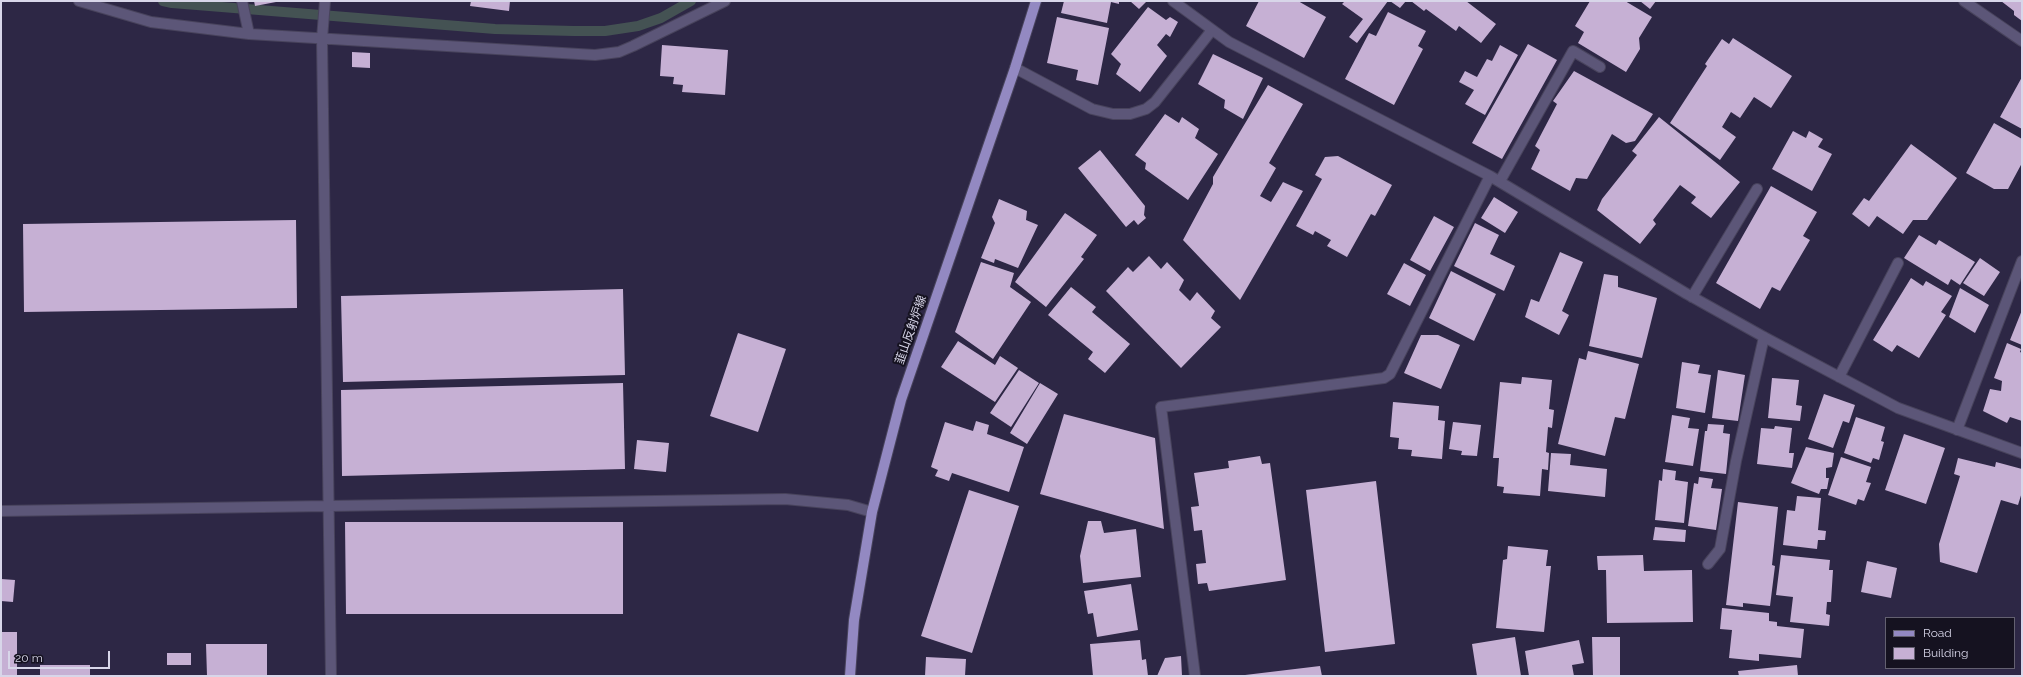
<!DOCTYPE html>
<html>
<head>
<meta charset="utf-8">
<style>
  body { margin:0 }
  #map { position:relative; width:2023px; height:677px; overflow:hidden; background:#2d2745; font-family:Raleway,sans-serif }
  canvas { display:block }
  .frame { position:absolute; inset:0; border:2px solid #d8d6e9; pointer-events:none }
  .legend { position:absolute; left:1885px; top:617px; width:130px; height:52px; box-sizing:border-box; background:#151220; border:1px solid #636070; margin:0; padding:5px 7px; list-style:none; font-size:12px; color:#d8d6e9 }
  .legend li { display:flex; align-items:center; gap:8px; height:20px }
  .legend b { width:20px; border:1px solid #636070 }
  .scale { position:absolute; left:8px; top:651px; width:102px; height:18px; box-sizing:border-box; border:2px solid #d8d6e9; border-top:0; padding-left:5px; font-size:12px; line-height:14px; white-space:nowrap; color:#d8d6e9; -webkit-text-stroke:3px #151220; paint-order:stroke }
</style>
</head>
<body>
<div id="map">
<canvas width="2023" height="677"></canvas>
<div class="frame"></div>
<ul class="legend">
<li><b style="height:5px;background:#9389c2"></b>Road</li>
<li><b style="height:11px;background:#c6b0d4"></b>Building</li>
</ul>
<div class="scale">20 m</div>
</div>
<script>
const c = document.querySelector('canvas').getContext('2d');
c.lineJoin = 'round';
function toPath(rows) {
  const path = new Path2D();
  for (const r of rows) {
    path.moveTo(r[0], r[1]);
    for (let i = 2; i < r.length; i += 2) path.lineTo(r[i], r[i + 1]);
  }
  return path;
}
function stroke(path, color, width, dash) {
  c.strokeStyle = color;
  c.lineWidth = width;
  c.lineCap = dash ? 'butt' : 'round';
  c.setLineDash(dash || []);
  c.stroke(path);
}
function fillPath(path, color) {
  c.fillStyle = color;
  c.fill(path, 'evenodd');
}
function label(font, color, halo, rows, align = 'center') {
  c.font = font + ' Raleway,"Noto Sans JP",sans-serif';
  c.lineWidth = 4;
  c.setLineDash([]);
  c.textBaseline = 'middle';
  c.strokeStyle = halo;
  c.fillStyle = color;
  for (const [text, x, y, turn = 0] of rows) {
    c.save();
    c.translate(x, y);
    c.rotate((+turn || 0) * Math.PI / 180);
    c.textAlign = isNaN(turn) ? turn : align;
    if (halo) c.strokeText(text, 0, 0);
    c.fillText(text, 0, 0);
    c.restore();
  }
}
stroke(toPath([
  [163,1,172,3,495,29,574,31,605,31,638,26,661,18,691,1]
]), '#445253', 10);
fillPath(toPath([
  [254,1,276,1,276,2,255,6],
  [471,1,510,1,509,11,470,6],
  [1064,1,1119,1,1119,4,1111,2,1107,23,1061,13],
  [1130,1,1147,1,1139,9],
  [1259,1,1298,1,1326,17,1304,58,1246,26],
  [1345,1,1388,1,1357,43,1349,37,1363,19,1342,4],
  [1390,1,1406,1,1400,8],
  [1411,1,1466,1,1496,24,1481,43,1459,26,1456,31,1426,9,1424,11],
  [1590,1,1625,1,1652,17,1639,38,1640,49,1626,72,1578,43,1584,32,1575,26],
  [1640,1,1656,1,1650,9],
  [2001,1,2021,2,2022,21,2014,15,2014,11],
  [1148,7,1166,20,1170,17,1178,22,1170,37,1166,34,1157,45,1167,56,1140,92,1116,74,1121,64,1111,54],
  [1388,12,1426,31,1418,46,1423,49,1394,105,1345,79,1369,33,1376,36],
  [1057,17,1109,28,1098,85,1076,80,1078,70,1047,63],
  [1733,38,1792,76,1771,108,1754,97,1740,118,1731,112,1722,127,1736,137,1720,160,1670,123,1707,66,1705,64,1722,39,1729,44],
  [1528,44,1557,60,1502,159,1472,143],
  [662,45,728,50,725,95,682,92,683,85,673,84,674,77,660,76],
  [1500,45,1518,55,1485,115,1465,104,1474,90,1459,82,1465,71,1477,77,1487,59,1492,61],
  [352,52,370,53,370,68,352,67],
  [1213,54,1263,78,1243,119,1224,108,1225,100,1198,84],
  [1574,71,1653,114,1635,141,1626,143,1612,134,1587,179,1576,178,1570,191,1531,169,1540,150,1535,146,1557,104,1553,101],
  [2022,77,2022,129,2000,117],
  [1268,85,1303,104,1269,163,1276,168,1260,196,1271,202,1283,182,1303,191,1240,300,1183,240,1213,184,1213,177],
  [1165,114,1179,123,1182,117,1199,129,1195,138,1218,154,1188,200,1145,169,1146,163,1135,155],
  [1659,117,1740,182,1711,218,1691,203,1696,197,1680,185,1653,220,1656,224,1640,244,1597,210,1602,199,1637,155,1632,151],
  [1994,123,2022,139,2022,163,2008,189,1994,189,1966,173],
  [1793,131,1806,138,1809,131,1823,139,1818,147,1832,154,1812,191,1772,169],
  [1911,144,1957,178,1927,220,1913,220,1903,234,1877,216,1869,227,1852,214,1864,198,1869,201],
  [1100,150,1145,206,1144,215,1146,218,1138,225,1134,220,1126,227,1078,168],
  [1338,156,1392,185,1375,216,1371,214,1347,257,1327,246,1331,240,1315,231,1313,235,1296,226,1322,179,1315,175,1325,157],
  [1771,186,1817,212,1803,236,1810,240,1780,291,1772,287,1760,309,1716,283],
  [1494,197,1518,212,1505,233,1481,218],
  [999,199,1027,211,1026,220,1038,225,1018,268,995,259,994,263,981,258,995,223,992,217],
  [1065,213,1097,235,1081,257,1084,259,1046,307,1015,282],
  [1434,216,1454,227,1430,271,1410,260],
  [296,220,297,308,24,312,23,224],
  [1475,223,1499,235,1490,254,1515,266,1504,291,1454,266],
  [1919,235,1936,245,1939,240,1975,262,1960,285,1951,279,1948,285,1904,258],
  [1560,252,1583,262,1562,311,1569,315,1559,335,1525,317,1531,299,1539,302],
  [1149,256,1161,269,1167,262,1184,280,1179,290,1190,301,1197,292,1215,311,1211,318,1221,327,1181,368,1106,291,1128,267,1133,272],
  [1980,258,2000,272,1984,296,1963,283],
  [981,262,1014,273,1010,287,1031,302,993,359,955,332],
  [1404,263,1426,275,1410,306,1387,294],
  [1451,271,1496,294,1474,341,1429,318],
  [1604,274,1618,276,1618,287,1657,298,1642,358,1589,346],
  [1911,278,1923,286,1926,281,1952,296,1941,312,1946,315,1919,358,1897,345,1892,352,1873,340],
  [1071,287,1096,307,1092,312,1130,344,1105,373,1088,359,1093,352,1048,315],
  [1960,288,1989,305,1975,333,1949,317],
  [623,289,625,375,343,382,341,296],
  [2022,310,2022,345,2010,340],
  [738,333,786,349,758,432,710,416],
  [1421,335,1438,335,1460,345,1441,389,1404,373],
  [958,341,995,365,1000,356,1018,368,995,402,941,367],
  [2007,343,2021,349,2020,352,2022,353,2022,421,2010,417,2007,423,1983,411,1990,389,2001,391,2002,381,1994,378],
  [1588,351,1639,364,1625,419,1615,417,1605,456,1558,444,1579,358,1586,360],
  [1682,362,1700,365,1698,373,1711,375,1705,413,1676,408],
  [1019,370,1039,383,1011,427,990,413],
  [1718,370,1745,375,1738,421,1712,418],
  [1522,377,1552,380,1549,409,1554,410,1552,428,1548,427,1546,452,1549,453,1548,470,1542,469,1540,496,1503,493,1504,487,1497,486,1499,458,1493,458,1500,382,1521,384],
  [1772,378,1799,380,1796,405,1802,406,1800,421,1768,418],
  [623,383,625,469,342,476,341,390],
  [1040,383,1058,394,1027,444,1010,433],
  [1824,394,1855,405,1849,423,1843,421,1833,448,1808,439],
  [1393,402,1439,406,1438,420,1445,421,1442,459,1411,456,1412,450,1398,449,1399,438,1390,437],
  [1064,414,1155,438,1164,529,1040,494],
  [1672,415,1690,418,1688,428,1699,429,1693,466,1665,462],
  [1856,417,1885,427,1881,441,1884,442,1879,460,1873,458,1871,463,1844,453],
  [976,421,989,425,987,434,1024,447,1009,492,952,473,949,481,935,476,938,470,931,467,945,422,973,431],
  [1453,422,1481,425,1477,456,1461,455,1462,451,1449,449],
  [1708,424,1724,425,1723,433,1730,434,1726,474,1700,471,1705,431,1707,431],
  [1775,426,1792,428,1789,453,1794,453,1792,468,1757,464,1761,428,1774,429],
  [1904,434,1945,448,1926,504,1885,490],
  [637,440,669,443,666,472,634,469],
  [1806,447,1834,453,1832,467,1826,468,1826,478,1829,478,1827,489,1821,489,1819,494,1791,483],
  [1551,453,1571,454,1570,465,1607,469,1605,497,1548,491],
  [1260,456,1262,464,1270,463,1286,580,1209,591,1207,583,1198,584,1196,564,1206,563,1202,530,1194,531,1191,507,1199,506,1194,473,1229,468,1228,461],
  [1841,457,1871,467,1866,482,1871,483,1864,501,1858,499,1856,505,1828,495],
  [1958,458,1995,467,1996,462,2022,469,2022,492,2018,505,2001,500,1977,573,1940,562,1939,544,1960,476,1954,474],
  [1663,469,1676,471,1675,480,1688,482,1684,523,1655,520,1659,480,1662,481],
  [1699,477,1713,479,1711,488,1722,489,1716,530,1688,526,1694,483,1698,484],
  [1376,481,1395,644,1325,652,1306,490],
  [969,490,1019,506,972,653,921,636],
  [1797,496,1821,498,1818,530,1826,531,1825,540,1818,540,1817,549,1783,545,1787,510,1795,511],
  [1738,502,1778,507,1772,565,1775,566,1770,606,1743,603,1743,607,1726,605],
  [1088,521,1101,521,1104,533,1136,529,1141,577,1083,583,1080,556],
  [345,522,623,522,623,614,346,614],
  [1655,527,1686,530,1685,542,1653,540],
  [1508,546,1548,550,1546,566,1551,566,1544,632,1496,628,1503,560,1507,559],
  [1643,555,1644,571,1692,570,1693,622,1607,623,1606,570,1598,570,1597,556],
  [1781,555,1830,560,1829,570,1833,570,1831,602,1827,602,1826,614,1830,615,1829,626,1790,622,1793,597,1776,595],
  [1867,561,1897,568,1891,598,1861,592],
  [1,579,15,580,13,602,1,601],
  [1131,584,1138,630,1097,637,1093,613,1088,614,1084,591],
  [1722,608,1769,613,1769,621,1777,622,1777,626,1804,629,1801,658,1759,654,1759,661,1729,658,1732,630,1720,629],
  [1,632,17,632,17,676,1,676],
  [1515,637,1521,676,1477,676,1472,644],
  [1592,637,1620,637,1620,676,1593,676],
  [1140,640,1142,660,1146,659,1148,676,1093,676,1090,644],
  [1579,640,1584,663,1572,665,1574,676,1529,676,1525,651],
  [206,644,267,644,267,676,207,676],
  [167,653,191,653,191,665,167,665],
  [1181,656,1182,676,1157,676,1165,658],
  [926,657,966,659,965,676,925,676],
  [40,665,90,665,90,676,40,676],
  [1797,665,1798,676,1739,676,1738,671],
  [1320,666,1322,676,1245,676,1245,675]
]), '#c6b0d4');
const minor = toPath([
  [79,1,151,22,249,34,595,55,619,52,633,46,725,1],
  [242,1,249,34],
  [325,1,322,39,331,676],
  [1173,1,1229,42,1490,176,1687,294,1764,337,1898,408,2022,453],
  [1964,1,2022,41],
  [1015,68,1092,109,1113,114,1130,114,1146,109,1155,102,1212,30],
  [1500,181,1573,51,1600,67],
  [1692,297,1757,189],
  [1839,377,1898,263],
  [1957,430,2022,261],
  [1,511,785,499,848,505,872,512],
  [1708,564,1720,549,1736,461,1764,337],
  [1195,676,1161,407,1384,378,1390,374,1490,176]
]);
const major = toPath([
  [850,676,854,620,872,512,901,400,1015,68,1036,1]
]);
stroke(minor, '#48435c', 12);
stroke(major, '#48435c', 12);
stroke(minor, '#5c5678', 10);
stroke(major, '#9389c2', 10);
label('12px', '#d8d6e9', '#151220', [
  ["韮山反射炉線",911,330,-71]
]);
</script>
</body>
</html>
